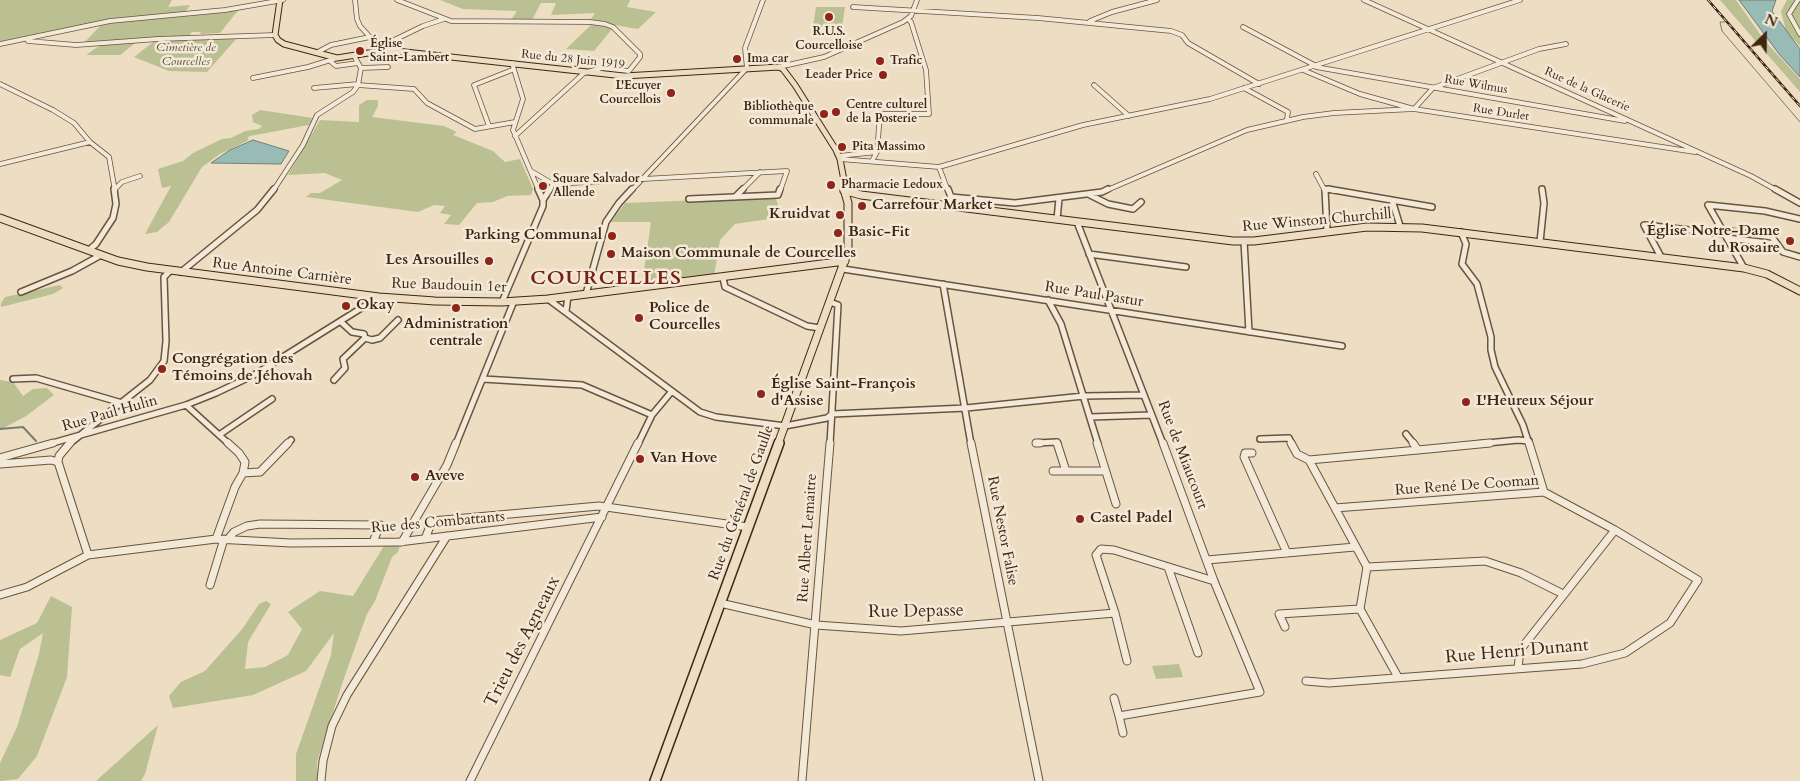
<!DOCTYPE html>
<html>
<head>
<meta charset="utf-8">
<style>
  body { margin:0 }
  #map { position:relative; width:1800px; height:781px; overflow:hidden; background:#edddc3; font-family:Cardo,serif }
  canvas { display:block }
  .north { position:absolute; left:1740px; top:10px; width:50px; height:50px; -webkit-text-stroke:4px #f3e9d8; paint-order:stroke; rotate:23deg; font-size:14px; font-weight:700; line-height:20px; text-align:center; color:#3e2612 }
  .north::after { content:''; display:block; margin:auto; width:18px; height:22px; background:#3e2612; clip-path:polygon(50% 0,100% 100%,50% 72%,0 100%) }
</style>
</head>
<body>
<div id="map">
<canvas width="1800" height="781"></canvas>
<div class="north">N</div>
</div>
<script>
const c = document.querySelector('canvas').getContext('2d');
c.lineJoin = 'round';
function fillPath(path, color) {
  c.fillStyle = color;
  c.fill(path, 'evenodd');
}
function toPath(rows) {
  const path = new Path2D();
  for (const r of rows) {
    path.moveTo(r[0], r[1]);
    for (let i = 2; i < r.length; i += 2) path.lineTo(r[i], r[i + 1]);
  }
  return path;
}
function stroke(path, color, width, dash) {
  c.strokeStyle = color;
  c.lineWidth = width;
  c.lineCap = dash ? 'butt' : 'round';
  c.setLineDash(dash || []);
  c.stroke(path);
}
function label(font, color, halo, rows, align = 'center') {
  c.font = font + ' Cardo,serif';
  c.lineWidth = 5;
  c.setLineDash([]);
  c.textBaseline = 'middle';
  c.strokeStyle = halo;
  c.fillStyle = color;
  for (const [text, x, y, turn = 0] of rows) {
    c.save();
    c.translate(x, y);
    c.rotate((+turn || 0) * Math.PI / 180);
    c.textAlign = isNaN(turn) ? turn : align;
    if (halo) c.strokeText(text, 0, 0);
    c.fillText(text, 0, 0);
    c.restore();
  }
}
fillPath(toPath([
  [0,0,172,0,168,7,190,5,184,14,240,8,220,33,200,34,201,32,192,32,188,37,238,37,207,72,169,71,134,57,157,39,139,40,120,55,86,55,102,44,83,44,102,24,0,44],
  [440,0,630,0,627,7,656,12,638,29,590,21,595,13,551,15,556,3,541,3,532,20,511,20,517,11,463,9],
  [1720,0,1736,0,1764,40,1800,79,1800,92],
  [1787,0,1800,0,1800,46,1786,31,1781,11],
  [816,7,845,7,842,27,813,27],
  [593,23,612,29,594,51,566,49],
  [367,100,378,100,378,106,372,117,444,126,457,132,453,135,493,151,505,162,520,159,533,189,531,195,507,196,493,202,477,203,459,225,444,224,451,215,440,213,445,206,434,205,418,212,306,197,311,193,320,193,342,180,325,173,288,175,320,120,359,122,359,105],
  [260,110,313,118,309,125,250,136,247,138,249,140,220,154,202,167,169,222,157,232,145,234,171,186,162,188,158,169,183,161,193,153,222,139,231,138,245,131,259,129,262,126,253,122,252,115],
  [775,197,783,217,735,224,720,240,714,276,642,284,651,222,611,222,625,203],
  [60,285,63,288,53,294,1,307,1,303,5,297],
  [0,380,13,382,23,396,33,389,47,388,54,395,26,416,0,430],
  [400,545,398,552,392,557,375,601,367,614,343,681,317,762,317,781,296,781,296,754,331,655,334,633,306,671,253,695,173,708,169,696,181,682,205,671,243,628,259,604,266,601,271,604,248,642,245,669,265,667,288,655,302,629,288,612,320,591,353,596,384,546],
  [51,596,72,607,67,677,37,756,18,779,0,781,0,763,17,727,39,654,43,633,20,649,10,677,0,675,0,640,37,623],
  [1179,664,1183,677,1156,679,1152,666],
  [158,725,145,774,141,781,96,781]
]), '#bac092');
const water = toPath([
  [1739,0,1776,0,1772,11,1800,49,1800,77,1779,54,1739,0],
  [253,140,289,151,281,164,211,163,230,150,253,140]
]);
fillPath(water, '#99bbb6');
stroke(water, '#757f74', 1);
stroke(toPath([
  [1725,22,1720,22,1722,31,1800,122]
]), '#757f74', 1);
stroke(toPath([
  [0,429,23,427,36,441]
]), '#757f74', 2);
const minorFar2 = toPath([
  [355,0,357,19,360,26,370,37,398,51],
  [397,0,451,21,590,22,605,24,613,27,640,54,640,57,629,71,602,68,584,73,515,136],
  [1364,0,1751,176,1778,191],
  [1798,0,1789,14,1800,34],
  [853,7,1038,18,1171,31,1182,35,1188,43,1259,84],
  [1090,21,1112,12,1157,0],
  [1243,27,1316,66],
  [28,41,76,45,158,39,275,35],
  [0,44,110,21,225,10,283,0],
  [386,44,423,26,444,19],
  [316,53,331,45,370,37],
  [330,61,336,66,358,63],
  [512,63,523,99,513,130,539,191],
  [779,67,824,57,903,22,911,16,917,0],
  [1316,67,1625,121],
  [361,68,388,67],
  [1303,70,1360,94,1414,109,1695,152],
  [253,78,308,67,337,58],
  [0,84,53,110,74,123,90,142,109,157,115,191],
  [358,85,414,89,427,103,475,129,515,122],
  [1094,85,1129,116],
  [314,88,358,84],
  [1244,88,1288,112,1287,119],
  [489,126,474,85,512,70],
  [839,156,877,152],
  [840,159,939,167,1083,125,1210,99,1520,0],
  [872,161,877,152,880,114,929,114,926,70,911,22,908,19],
  [0,164,90,142],
  [939,167,948,191],
  [531,171,553,184],
  [1316,174,1325,191],
  [553,184,787,171,780,191],
  [1325,189,1335,191],
  [114,190,122,182,140,176],
  [273,191,303,145,317,115,353,92,358,85,361,68,354,56],
  [549,191,553,184],
  [631,191,747,68,745,48,763,0],
  [741,191,760,172],
  [1105,191,1247,130,1303,117,1334,113,1414,109,1433,88,1539,49,1566,44]
]);
const minorFar1 = toPath([
  [1325,189,1327,231],
  [1328,189,1432,207],
  [1775,189,1800,203],
  [1090,195,1108,204,1133,209,1141,202],
  [735,197,743,189],
  [951,197,1015,203,1102,192,1108,189],
  [689,199,778,195,780,189],
  [543,200,550,189],
  [1392,200,1400,226],
  [947,206,951,197,948,189],
  [1057,219,1059,199],
  [1077,222,1163,444],
  [1722,230,1772,237,1783,252,1800,257],
  [1461,232,1466,244,1462,264,1477,284,1491,337,1491,350,1495,367,1523,425,1529,444],
  [1727,238,1777,244],
  [1244,241,1249,332],
  [1540,242,1544,203,1542,189],
  [89,250,96,244,113,218,116,204,114,189],
  [1089,254,1186,267],
  [1661,257,1644,225,1725,234],
  [1744,268,1708,205,1765,211,1800,219],
  [843,269,1342,346],
  [181,272,257,210,274,189],
  [723,278,725,287,807,326,820,328],
  [943,284,971,444],
  [21,292,72,271,101,255],
  [586,294,606,222,619,203,632,189],
  [548,299,700,412,716,417,785,426,827,418,832,414,966,408,1084,396,1144,395],
  [1048,300,1061,324,1098,444],
  [502,302,543,206,543,200,538,189],
  [566,311,568,296],
  [341,322,352,332,364,334,365,338,372,340,380,338,398,320],
  [13,379,36,378,122,403],
  [483,379,582,385,652,415],
  [334,380,345,368,343,359,365,338],
  [186,405,229,444],
  [1090,417,1151,415],
  [1406,434,1414,444],
  [219,435,272,399],
  [1260,439,1289,438,1292,444],
  [1036,443,1057,442,1058,444],
  [49,444,186,405,216,393,254,375,379,297],
  [69,444,150,380,164,361,166,341,164,277,170,271],
  [287,444,291,440],
  [456,444,514,301],
  [638,444,652,415,672,391],
  [830,444,838,305,830,302],
  [1477,444,1518,440,1529,441]
]);
const minor = toPath([
  [70,443,59,456,58,462,88,555],
  [971,443,1039,781],
  [1036,443,1040,443],
  [1057,443,1066,471],
  [1097,443,1116,504],
  [1291,443,1297,454,1309,460],
  [1529,443,1544,492],
  [1418,450,1490,443],
  [1252,453,1245,453,1244,457,1287,553],
  [0,458,53,443],
  [1309,460,1367,567,1360,609,1398,677],
  [1309,460,1418,450,1413,443],
  [0,464,51,460,58,462],
  [1053,471,1105,471],
  [243,473,260,472,288,443],
  [216,539,235,487,243,473,245,462,239,453,228,443],
  [228,539,234,532,247,526,260,524,380,525,373,542],
  [425,539,432,521,599,506,748,527],
  [402,542,447,465,456,443],
  [1207,560,1355,547],
  [1168,567,1198,653],
  [1367,567,1485,561,1521,573,1563,594],
  [210,585,224,539],
  [0,595,27,587,88,555,216,539,291,543,399,542,602,517],
  [720,603,816,625,901,631,1115,613],
  [1285,627,1279,614,1360,609],
  [1127,661,1115,613,1096,555,1101,549,1114,550,1214,581],
  [1518,668,1520,650,1615,530],
  [1306,681,1329,683,1582,664,1625,653,1670,623,1698,580,1615,530,1544,492,1335,508],
  [1114,698,1119,716,1260,692,1214,581,1163,443],
  [1119,716,1123,733],
  [321,781,323,761,332,726,347,695,447,536],
  [470,781,638,443],
  [802,781,830,443]
]);
const majorFar2 = toPath([
  [280,0,275,35,278,40,284,44,337,58,387,50,624,76,779,67,783,69,795,85,836,150,840,159,845,186,843,191],
  [845,186,849,191]
]);
const majorFar1 = toPath([
  [848,189,850,192,861,195,1233,241,1254,241,1367,227,1422,228,1744,268,1767,274,1800,291],
  [0,218,118,261,147,267,379,297,435,301,502,302,548,299,845,261],
  [778,444,848,251,848,203,844,189]
]);
const major = toPath([
  [655,781,779,443]
]);
stroke(minorFar2, '#6a543e', 5.5);
stroke(minorFar1, '#6a543e', 8);
stroke(minor, '#6a543e', 9);
stroke(majorFar2, '#3e2612', 7);
stroke(majorFar1, '#3e2612', 9);
stroke(major, '#3e2612', 12);
stroke(minorFar2, '#f3e9d8', 4);
stroke(minorFar1, '#f3e9d8', 5);
stroke(minor, '#f3e9d8', 7);
stroke(majorFar2, '#edddc3', 5);
stroke(majorFar1, '#edddc3', 7);
stroke(major, '#edddc3', 9);
const rail = toPath([
  [1708,0,1800,106]
]);
stroke(rail, '#3e2612', 2.5);
stroke(rail, '#f3e9d8', 1, [4]);
for (const [x, y, r, color] of [
  [829,17,5,"#8f2418"],
  [360,51,5,"#8f2418"],
  [737,59,5,"#8f2418"],
  [880,61,5,"#8f2418"],
  [883,75,5,"#8f2418"],
  [671,93,5,"#8f2418"],
  [836,112,5,"#8f2418"],
  [824,114,5,"#8f2418"],
  [842,147,5,"#8f2418"],
  [831,185,5,"#8f2418"],
  [543,186,5,"#8f2418"],
  [862,206,5,"#8f2418"],
  [840,215,5,"#8f2418"],
  [838,233,5,"#8f2418"],
  [612,236,5,"#8f2418"],
  [1790,241,5,"#8f2418"],
  [611,254,5,"#8f2418"],
  [489,261,5,"#8f2418"],
  [346,306,5,"#8f2418"],
  [456,308,5,"#8f2418"],
  [639,318,5,"#8f2418"],
  [162,369,5,"#8f2418"],
  [761,394,5,"#8f2418"],
  [1466,402,5,"#8f2418"],
  [640,459,5,"#8f2418"],
  [415,477,5,"#8f2418"],
  [1080,519,5,"#8f2418"]
]) {
  const dot = new Path2D();
  dot.arc(x, y, r, 0, 2 * Math.PI);
  c.fillStyle = color;
  c.fill(dot);
  stroke(dot, '#f3e9d8', 2);
}
label('bold 12px', '#3e2612', '#f3e9d8', [
  ["R.U.S.",829,32,"center"],
  ["Courcelloise",829,46,"center"],
  ["Église",370,44],
  ["Saint-Lambert",370,58],
  ["Ima car",747,59],
  ["Trafic",890,61],
  ["Leader Price",873,75,"right"],
  ["L'Ecuyer",661,86,"right"],
  ["Courcellois",661,100,"right"],
  ["Centre culturel",846,105],
  ["de la Posterie",846,119],
  ["Bibliothèque",814,107,"right"],
  ["communale",814,121,"right"],
  ["Pita Massimo",852,147],
  ["Square Salvador",553,179],
  ["Allende",553,193],
  ["Pharmacie Ledoux",841,185]
], 'left');
label('italic 12px', '#5d4c32', '#f3e9d8', [
  ["Cimetière de",186,48],
  ["Courcelles",186,62]
]);
label('12px', '#3e2612', '#f3e9d8', [
  ["Rue du 28 Juin 1919",573,60,6],
  ["Rue Wilmus",1476,85,10],
  ["Rue de la Glacerie",1587,90,24],
  ["Rue Durlet",1501,113,9]
]);
label('bold 15px', '#3e2612', '#f3e9d8', [
  ["Carrefour Market",872,206],
  ["Kruidvat",830,215,"right"],
  ["Église Notre-Dame",1780,232,"right"],
  ["du Rosaire",1780,249,"right"],
  ["Basic-Fit",848,233],
  ["Parking Communal",602,236,"right"],
  ["Maison Communale de Courcelles",621,254],
  ["Les Arsouilles",479,261,"right"],
  ["Okay",356,306],
  ["Police de",649,309],
  ["Courcelles",649,326],
  ["Administration",456,325,"center"],
  ["centrale",456,342,"center"],
  ["Congrégation des",172,360],
  ["Témoins de Jéhovah",172,377],
  ["Église Saint-François",771,385],
  ["d'Assise",771,402],
  ["L'Heureux Séjour",1476,402],
  ["Van Hove",650,459],
  ["Aveve",425,477],
  ["Castel Padel",1090,519]
], 'left');
label('15px', '#3e2612', '#f3e9d8', [
  ["Rue Winston Churchill",1317,221,-5],
  ["Rue Antoine Carnière",282,272,7],
  ["Rue Baudouin 1er",449,286,2],
  ["Rue Paul Pastur",1094,295,9],
  ["Rue Paul Hulin",110,414,-16],
  ["Rue de Miaucourt",1182,455,69],
  ["Rue René De Cooman",1467,486,-4],
  ["Rue du Général de Gaulle",742,503,-70],
  ["Rue des Combattants",438,523,-5],
  ["Rue Nestor Falise",1002,531,79],
  ["Rue Albert Lemaitre",808,538,-86]
]);
label('18px', '#3e2612', '#f3e9d8', [
  ["Rue Depasse",916,612,-1],
  ["Trieu des Agneaux",523,642,-63],
  ["Rue Henri Dunant",1517,652,-5]
]);
c.letterSpacing = '1px';
label('bold 20px', '#7a1f14', '#f3e9d8', [
  ["COURCELLES",606,279]
]);
c.letterSpacing = '0px';
</script>
</body>
</html>
